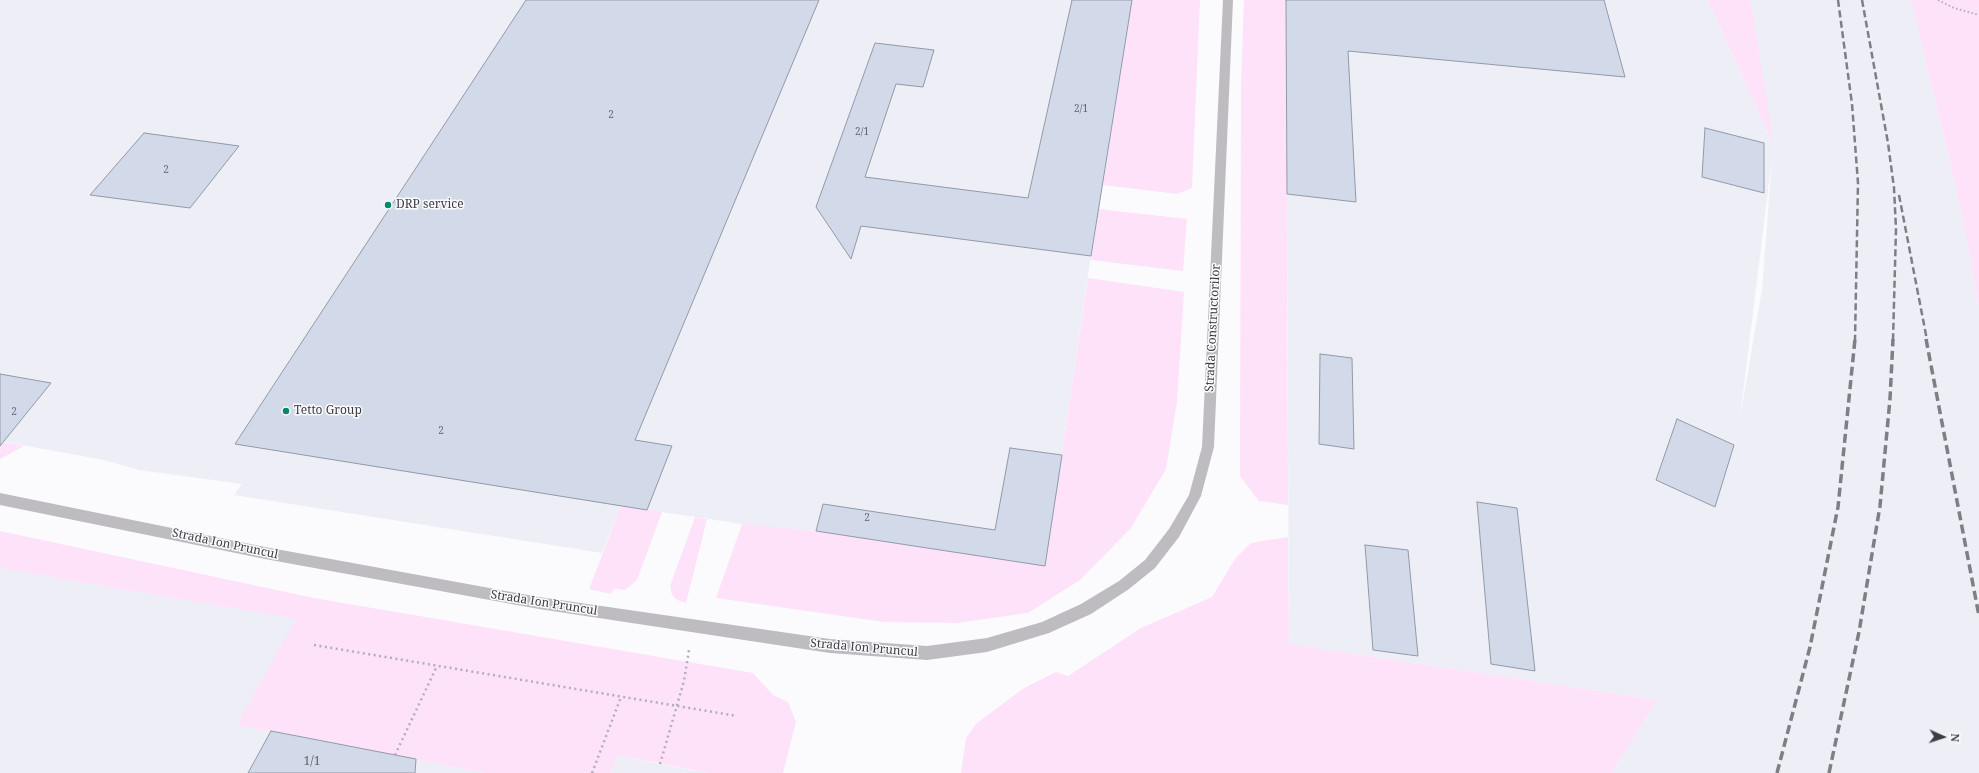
<!DOCTYPE html>
<html>
<head>
<meta charset="utf-8">
<style>
  body { margin:0 }
  #map { position:relative; width:1979px; height:773px; overflow:hidden; background:#fbfbfe; font-family:"Noto Serif",serif }
  canvas { display:block }
  .north { position:absolute; left:1923px; top:717px; width:40px; height:40px; -webkit-text-stroke:3px #fbfbfe; paint-order:stroke; rotate:93deg; font-size:11px; font-weight:700; line-height:16px; text-align:center; color:#3c3c43 }
  .north::after { content:''; display:block; margin:auto; width:14px; height:18px; background:#3c3c43; clip-path:polygon(50% 0,100% 100%,50% 72%,0 100%) }
</style>
</head>
<body>
<div id="map">
<canvas width="1979" height="773"></canvas>
<div class="north">N</div>
</div>
<script>
const c = document.querySelector('canvas').getContext('2d');
c.lineJoin = 'round';
function fillPath(path, color) {
  c.fillStyle = color;
  c.fill(path, 'evenodd');
}
function toPath(rows) {
  const path = new Path2D();
  for (const r of rows) {
    path.moveTo(r[0], r[1]);
    for (let i = 2; i < r.length; i += 2) path.lineTo(r[i], r[i + 1]);
  }
  return path;
}
function stroke(path, color, width, dash) {
  c.strokeStyle = color;
  c.lineWidth = width;
  c.lineCap = dash ? 'butt' : 'round';
  c.setLineDash(dash || []);
  c.stroke(path);
}
function label(font, color, halo, rows, align = 'center') {
  c.font = font + ' "Noto Serif",serif';
  c.lineWidth = 3;
  c.setLineDash([]);
  c.textBaseline = 'middle';
  c.strokeStyle = halo;
  c.fillStyle = color;
  for (const [text, x, y, turn = 0] of rows) {
    c.save();
    c.translate(x, y);
    c.rotate((+turn || 0) * Math.PI / 180);
    c.textAlign = isNaN(turn) ? turn : align;
    if (halo) c.strokeText(text, 0, 0);
    c.fillText(text, 0, 0);
    c.restore();
  }
}
fillPath(toPath([
  [0,0,1132,0,1091,256,1045,566,816,531,756,526,621,506,602,553,234,495,242,484,139,470,104,460,0,441],
  [1286,0,1708,0,1773,144,1751,0,1911,0,1961,209,1979,308,1979,773,1612,773,1657,700,1289,644],
  [1772,159,1762,289,1740,418],
  [0,568,297,619,237,725,485,773,0,773],
  [618,755,660,764,708,773,611,773]
]), '#eeeef7');
fillPath(toPath([
  [1132,0,1200,0,1192,188,1177,194,1103,185],
  [1244,0,1286,0,1288,505,1259,501,1240,476,1241,87],
  [1708,0,1751,0,1774,146],
  [1911,0,1979,0,1979,308,1961,209],
  [1099,209,1187,219,1183,271,1091,260],
  [1088,278,1184,292,1177,402,1166,469,1131,528,1080,580,1028,613,957,623,884,622,716,598,742,524,816,531,1045,566],
  [0,441,3,442,24,446,0,459],
  [621,506,662,512,637,580,625,590,614,589,611,594,589,589],
  [695,517,707,519,686,603,677,600,672,595,670,586],
  [0,531,314,598,753,673,773,695,788,702,796,722,783,773,708,773,618,755,611,773,485,773,237,725,296,619,0,568],
  [1288,537,1289,644,1657,700,1612,773,961,773,966,738,977,723,1024,688,1056,672,1068,676,1141,628,1212,597,1235,559,1251,543]
]), '#fde2f9');
const building = toPath([
  [526,0,819,0,635,440,672,446,647,510,235,444,526,0],
  [1072,0,1132,0,1091,256,861,226,851,259,816,207,875,43,934,50,923,87,896,84,865,177,1028,198,1072,0],
  [1286,0,1604,0,1625,77,1348,51,1356,202,1287,194,1286,0],
  [1705,128,1764,143,1764,193,1702,177,1705,128],
  [144,133,239,146,190,208,90,195,144,133],
  [1320,354,1352,358,1354,449,1319,444,1320,354],
  [0,374,51,383,0,446,0,374],
  [1677,419,1734,445,1715,507,1656,480,1677,419],
  [1010,448,1062,455,1045,566,816,531,823,504,995,530,1010,448],
  [1477,502,1517,508,1535,671,1491,664,1477,502],
  [1365,545,1408,550,1418,656,1373,650,1365,545],
  [271,731,416,759,415,773,248,773,271,731]
]);
fillPath(building, '#d2dae9');
stroke(building, '#929aa7', 1);
stroke(toPath([
  [1938,0,1954,8,1979,15]
]), '#b0b0b5', 2, [1.5, 2.5]);
stroke(toPath([
  [314,645,737,716],
  [395,755,437,666],
  [660,764,684,681,689,650],
  [592,773,621,697]
]), '#b0b0b5', 2.5, [2, 3.5]);
fillPath(toPath([
  [1223,0,1233,0,1214,447,1201,496,1179,537,1155,568,1129,589,1091,614,1049,633,987,652,927,660,830,653,539,609,265,559,0,505,0,493,265,547,539,597,830,639,927,646,987,638,1042,622,1081,604,1119,581,1145,560,1169,529,1189,495,1202,447,1223,0]
]), '#bebbc1');
stroke(toPath([
  [1838,0,1852,104,1858,183,1855,340],
  [1862,0,1888,143,1894,188,1896,229,1893,340],
  [1899,195,1927,340]
]), '#7e7e84', 2.5, [7, 3.5]);
stroke(toPath([
  [1926,339,1979,616],
  [1777,773,1810,647,1838,507,1855,339],
  [1829,773,1859,632,1880,506,1890,399,1893,339]
]), '#7e7e84', 3.5, [9, 4.5]);
for (const [x, y, r, color] of [
  [388,205,4,"#04876a"],
  [286,411,4,"#04876a"]
]) {
  const dot = new Path2D();
  dot.arc(x, y, r, 0, 2 * Math.PI);
  c.fillStyle = color;
  c.fill(dot);
  stroke(dot, '#fbfbfe', 1.5);
}
label('10px', '#62646c', null, [
  ["2/1",1081,109],
  ["2",611,115],
  ["2/1",862,132],
  ["2",166,170],
  ["2",14,412],
  ["2",441,431],
  ["2",867,518]
]);
label('12px', '#3c3c43', '#fbfbfe', [
  ["DRP service",396,205],
  ["Tetto Group",294,411]
], 'left');
label('12px', '#3c3c43', '#fbfbfe', [
  ["Strada Constructorilor",1213,328,-87],
  ["Strada Ion Pruncul",225,544,12],
  ["Strada Ion Pruncul",544,603,9],
  ["Strada Ion Pruncul",864,648,5]
]);
label('12px', '#62646c', null, [
  ["1/1",312,762]
]);
</script>
</body>
</html>
